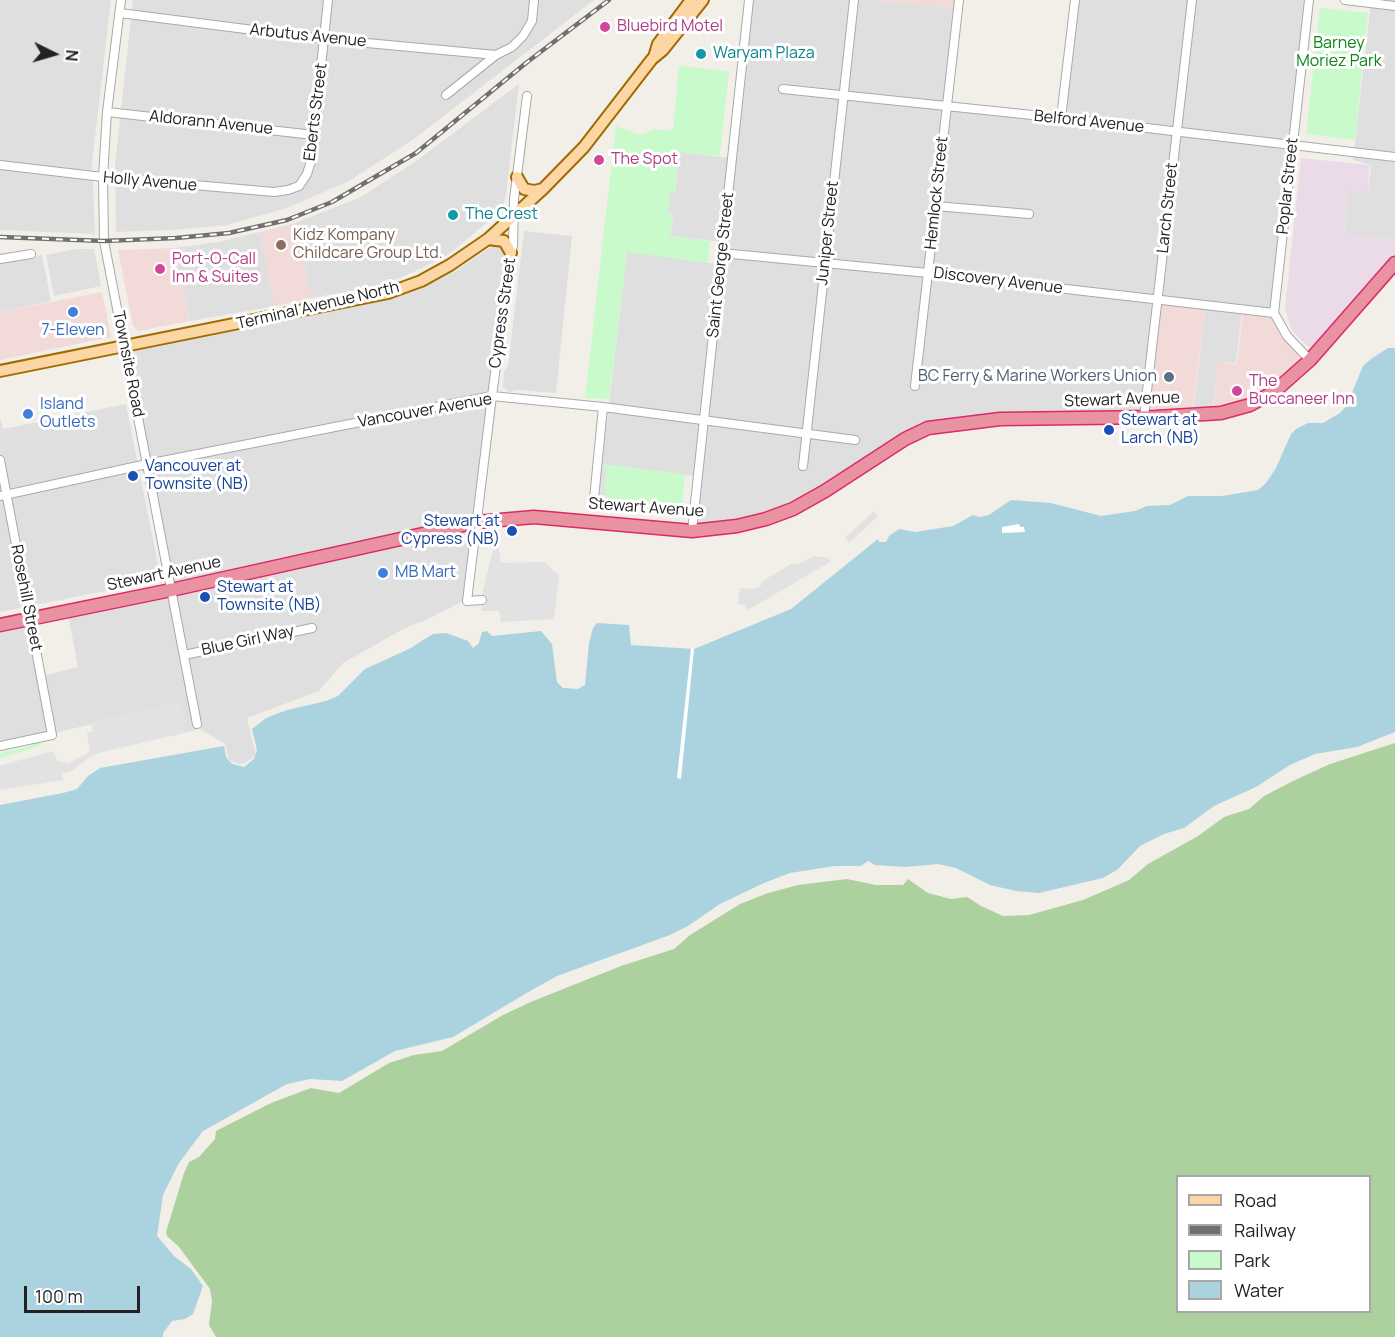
<!DOCTYPE html>
<html>
<head>
<meta charset="utf-8">
<style>
  body { margin:0 }
  #map { position:relative; width:1395px; height:1337px; overflow:hidden; background:#f2efe9; font-family:Manrope,sans-serif }
  canvas { display:block }
  .legend { position:absolute; left:1176px; top:1175px; width:195px; height:138px; box-sizing:border-box; background:#fff; border:2px solid #a7a7a7; margin:0; padding:8px 10px; list-style:none; font-size:18px; color:#222 }
  .legend li { display:flex; align-items:center; gap:12px; height:30px }
  .legend b { width:30px; border:2px solid #a7a7a7 }
  .north { position:absolute; left:24px; top:24px; width:60px; height:60px; -webkit-text-stroke:4px #fff; paint-order:stroke; rotate:95deg; font-size:16px; font-weight:700; line-height:24px; text-align:center; color:#222 }
  .north::after { content:''; display:block; margin:auto; width:21px; height:27px; background:#222; clip-path:polygon(50% 0,100% 100%,50% 72%,0 100%) }
  .scale { position:absolute; left:24px; top:1286px; width:116px; height:27px; box-sizing:border-box; border:3px solid #222; border-top:0; padding-left:8px; font-size:18px; line-height:21px; white-space:nowrap; color:#222; -webkit-text-stroke:4px #fff; paint-order:stroke }
</style>
</head>
<body>
<div id="map">
<canvas width="1395" height="1337"></canvas>
<ul class="legend">
<li><b style="height:8px;background:#fcd6a4"></b>Road</li>
<li><b style="height:8px;background:#707070"></b>Railway</li>
<li><b style="height:16px;background:#c8facc"></b>Park</li>
<li><b style="height:16px;background:#aad3df"></b>Water</li>
</ul>
<div class="north">N</div>
<div class="scale">100 m</div>
</div>
<script>
const c = document.querySelector('canvas').getContext('2d');
c.lineJoin = 'round';
function fillPath(path, color) {
  c.fillStyle = color;
  c.fill(path, 'evenodd');
}
function toPath(rows) {
  const path = new Path2D();
  for (const r of rows) {
    path.moveTo(r[0], r[1]);
    for (let i = 2; i < r.length; i += 2) path.lineTo(r[i], r[i + 1]);
  }
  return path;
}
function stroke(path, color, width, dash) {
  c.strokeStyle = color;
  c.lineWidth = width;
  c.lineCap = dash ? 'butt' : 'round';
  c.setLineDash(dash || []);
  c.stroke(path);
}
function label(font, color, halo, rows, align = 'center') {
  c.font = font + ' Manrope,sans-serif';
  c.lineWidth = 6;
  c.setLineDash([]);
  c.textBaseline = 'middle';
  c.strokeStyle = halo;
  c.fillStyle = color;
  for (const [text, x, y, turn = 0] of rows) {
    c.save();
    c.translate(x, y);
    c.rotate((+turn || 0) * Math.PI / 180);
    c.textAlign = isNaN(turn) ? turn : align;
    if (halo) c.strokeText(text, 0, 0);
    c.fillText(text, 0, 0);
    c.restore();
  }
}
fillPath(toPath([
  [0,0,111,0,92,163,95,234,0,230],
  [133,0,594,0,414,139,349,181,287,208,227,225,172,230,116,232,115,165],
  [750,0,867,0,954,8,945,90,960,110,1054,121,1067,105,1079,0,1307,0,1272,309,1155,297,1141,415,924,425,831,483,784,508,757,517,697,526,727,244],
  [1358,0,1395,0,1395,240,1344,234,1348,190,1368,191,1371,165,1353,160,1371,2],
  [519,84,506,195,502,210,449,254,424,267,400,278,369,288,311,298,295,223,361,197,419,159],
  [679,152,730,158,721,242,670,236,673,214,668,213,670,192,675,192],
  [524,231,572,236,556,393,517,390,509,392,503,387,504,371,508,366],
  [260,232,275,306,190,321,174,248,218,242],
  [498,245,506,250,475,520,173,588,128,349,387,297,420,288,453,273,492,246],
  [76,249,94,249,101,286,54,296,46,255],
  [627,251,717,264,695,476,602,464],
  [42,255,51,301,0,312,0,264],
  [1206,306,1242,310,1236,363,1218,362,1212,412,1193,412],
  [126,404,161,580,0,612,0,418,3,429],
  [474,524,465,600,426,620,403,629,343,663,319,691,247,718,256,755,245,763,239,764,229,760,225,744,200,729,173,591],
  [170,593,196,730,97,753,92,724,55,733,43,676,78,667,68,614],
  [28,621,50,733,0,743,0,627]
]), '#e0dfdf');
fillPath(toPath([
  [867,0,954,0,954,8],
  [295,223,311,298,275,306,260,232],
  [174,248,190,321,138,331,133,326,118,250],
  [102,292,111,337,0,360,0,312],
  [1159,301,1206,306,1192,413,1145,416],
  [1243,310,1273,314,1307,360,1272,391,1213,411,1218,362,1237,364]
]), '#f2dad9');
fillPath(toPath([
  [1301,158,1369,165,1368,191,1348,190,1344,234,1395,240,1395,261,1312,350,1292,331,1285,309]
]), '#ebdbe8');
fillPath(toPath([
  [1395,743,1395,1337,216,1337,209,1325,212,1301,210,1289,179,1247,167,1236,166,1232,184,1173,189,1162,199,1157,215,1139,216,1131,271,1103,311,1088,339,1093,389,1063,414,1055,442,1051,503,1015,533,1001,621,966,674,949,690,935,740,904,768,893,798,885,847,879,876,885,903,885,908,879,928,893,951,899,967,897,981,906,1003,916,1029,915,1083,900,1129,880,1148,864,1198,836,1224,817,1249,809,1264,796,1293,781,1330,764],
  [1178,1176,1370,1176,1370,1312,1178,1312]
]), '#add19e');
fillPath(toPath([
  [1320,8,1368,13,1355,140,1306,134],
  [679,66,729,71,720,156,679,152,675,193,670,192,668,213,673,214,670,236,710,241,708,263,627,252,609,399,585,398,616,126,640,135,655,129,673,131],
  [602,464,685,474,681,516,597,506],
  [52,735,37,747,0,758,0,753,30,746]
]), '#c8facc');
fillPath(toPath([
  [594,467,607,468,604,501,591,500],
  [874,511,878,516,849,543,845,538],
  [498,545,501,563,544,562,559,575,554,619,501,622,499,611,481,611,483,590,494,546],
  [814,556,829,558,830,562,748,610,744,605,738,604,740,588,752,589,761,586,761,582,791,564,798,564],
  [180,702,186,725,184,733,98,753,88,758,72,771,62,773,63,780,0,790,0,766,2,765,54,751,57,761,68,763,90,752,87,733,94,731,92,721]
]), '#e2e2e2');
fillPath(toPath([
  [1388,348,1395,348,1395,732,1357,747,1315,754,1290,765,1256,787,1214,806,1184,828,1164,834,1140,846,1117,870,1103,878,1039,893,1016,891,990,885,956,868,938,864,906,867,875,865,868,861,861,866,835,866,790,873,764,883,720,904,688,926,670,935,557,976,530,991,453,1037,395,1051,342,1081,310,1079,287,1084,203,1131,179,1163,163,1195,157,1236,174,1256,191,1269,203,1286,193,1314,185,1319,172,1321,163,1333,163,1337,0,1337,0,805,63,793,77,789,88,776,100,768,207,749,224,746,226,757,232,764,244,767,254,759,257,750,252,729,266,718,287,710,326,701,338,696,365,669,409,649,433,634,446,633,468,641,473,648,479,643,482,632,487,631,492,636,541,631,552,644,557,682,563,688,578,689,585,685,589,643,593,628,597,623,629,625,631,645,694,649,791,609,878,539,879,542,886,542,889,536,899,529,915,532,953,526,973,515,980,517,989,515,1011,500,1051,503,1101,516,1135,511,1147,506,1170,505,1188,496,1222,496,1258,490,1266,483,1276,468,1291,434,1296,429,1308,423,1323,423,1340,413,1347,405,1363,366,1371,359]
]), '#aad3df');
fillPath(toPath([
  [1019,524,1020,527,1024,527,1025,532,1002,533,1002,527],
  [691,648,694,649,681,779,677,778]
]), '#fff');
const minor = toPath([
  [121,0,107,112,103,177,104,241,197,724],
  [1309,0,1274,313,1287,336,1310,360],
  [1345,0,1395,6],
  [120,13,324,39,496,55],
  [783,89,1061,118,1395,157],
  [446,95,496,55,512,47,523,36,532,21,534,0],
  [107,112,314,135],
  [1061,118,1075,0],
  [0,165,103,177,274,192,288,190,299,186,307,174,311,161,328,0],
  [936,206,1029,214],
  [722,253,928,273,1274,313],
  [0,259,31,254],
  [915,386,959,0],
  [1144,417,1192,0],
  [0,460,52,735,0,746],
  [803,466,854,0],
  [0,496,147,464,492,396,603,407,855,440],
  [594,499,603,407],
  [692,531,749,0],
  [482,600,467,601,492,396,511,253,513,246,514,199,527,96],
  [184,655,312,628]
]);
const major = toPath([
  [654,57,658,44,691,0],
  [517,177,524,189,534,191,543,189],
  [488,239,504,241,511,253],
  [0,371,388,293,421,281,450,265,488,239,543,189,584,147,652,59,663,50,703,0]
]);
const highway = toPath([
  [0,625,171,590,477,522,534,517,692,531,737,526,766,519,793,509,825,491,905,439,928,428,1000,419,1156,417,1221,413,1250,405,1274,392,1310,360,1395,263]
]);
stroke(minor, '#a9a9a9', 10);
stroke(major, '#a06b00', 14);
stroke(highway, '#dc2a67', 15);
stroke(minor, '#fff', 8);
stroke(major, '#fcd6a4', 10);
stroke(highway, '#e892a2', 12);
const rail = toPath([
  [0,237,104,241,176,238,229,233,287,220,332,202,416,153,526,63,609,0]
]);
stroke(rail, '#707070', 4.5);
stroke(rail, '#fff', 2, [7]);
for (const [x, y, r, color] of [
  [605,27,6,"#d1479c"],
  [701,54,6,"#0f9aa8"],
  [599,160,6,"#d1479c"],
  [453,215,6,"#0f9aa8"],
  [281,245,6,"#8d6e63"],
  [160,269,6,"#d1479c"],
  [73,312,6,"#3f7fe0"],
  [1169,377,6,"#5c6f8a"],
  [1237,391,6,"#d1479c"],
  [28,414,6,"#3f7fe0"],
  [1109,430,6,"#1a4fb4"],
  [133,476,6,"#1a4fb4"],
  [512,531,6,"#1a4fb4"],
  [383,573,6,"#3f7fe0"],
  [205,597,6,"#1a4fb4"]
]) {
  const dot = new Path2D();
  dot.arc(x, y, r, 0, 2 * Math.PI);
  c.fillStyle = color;
  c.fill(dot);
  stroke(dot, '#fff', 2);
}
label('16px', '#b23c85', '#fff', [
  ["Bluebird Motel",617,27],
  ["The Spot",611,160],
  ["Port-O-Call",172,260],
  ["Inn & Suites",172,278],
  ["The",1249,382],
  ["Buccaneer Inn",1249,400]
], 'left');
label('16px', '#222', '#fff', [
  ["Arbutus Avenue",308,36,6],
  ["Eberts Street",316,112,-83],
  ["Belford Avenue",1089,122,6],
  ["Aldorann Avenue",211,123,6],
  ["Holly Avenue",150,182,5],
  ["Poplar Street",1288,186,-84],
  ["Hemlock Street",937,193,-84],
  ["Larch Street",1168,208,-84],
  ["Juniper Street",828,233,-84],
  ["Saint George Street",721,265,-84],
  ["Discovery Avenue",998,281,7],
  ["Terminal Avenue North",318,306,-13],
  ["Cypress Street",503,313,-82],
  ["Townsite Road",128,364,79],
  ["Stewart Avenue",1122,400,-2],
  ["Vancouver Avenue",425,411,-10],
  ["Stewart Avenue",646,508,4],
  ["Stewart Avenue",164,574,-12],
  ["Rosehill Street",26,598,79],
  ["Blue Girl Way",248,641,-12]
]);
label('16px', '#0c8416', '#fff', [
  ["Barney",1339,44],
  ["Moriez Park",1339,62]
]);
label('16px', '#0d838f', '#fff', [
  ["Waryam Plaza",713,54],
  ["The Crest",465,215]
], 'left');
label('16px', '#785e54', '#fff', [
  ["Kidz Kompany",293,236],
  ["Childcare Group Ltd.",293,254]
], 'left');
label('16px', '#366cbe', '#fff', [
  ["7-Eleven",73,331,"center"],
  ["Island",40,405],
  ["Outlets",40,423],
  ["MB Mart",395,573]
], 'left');
label('16px', '#4e5e75', '#fff', [
  ["BC Ferry & Marine Workers Union",1157,377]
], 'right');
label('16px', '#164399', '#fff', [
  ["Stewart at",1121,421],
  ["Larch (NB)",1121,439],
  ["Vancouver at",145,467],
  ["Townsite (NB)",145,485],
  ["Stewart at",500,522,"right"],
  ["Cypress (NB)",500,540,"right"],
  ["Stewart at",217,588],
  ["Townsite (NB)",217,606]
], 'left');
</script>
</body>
</html>
